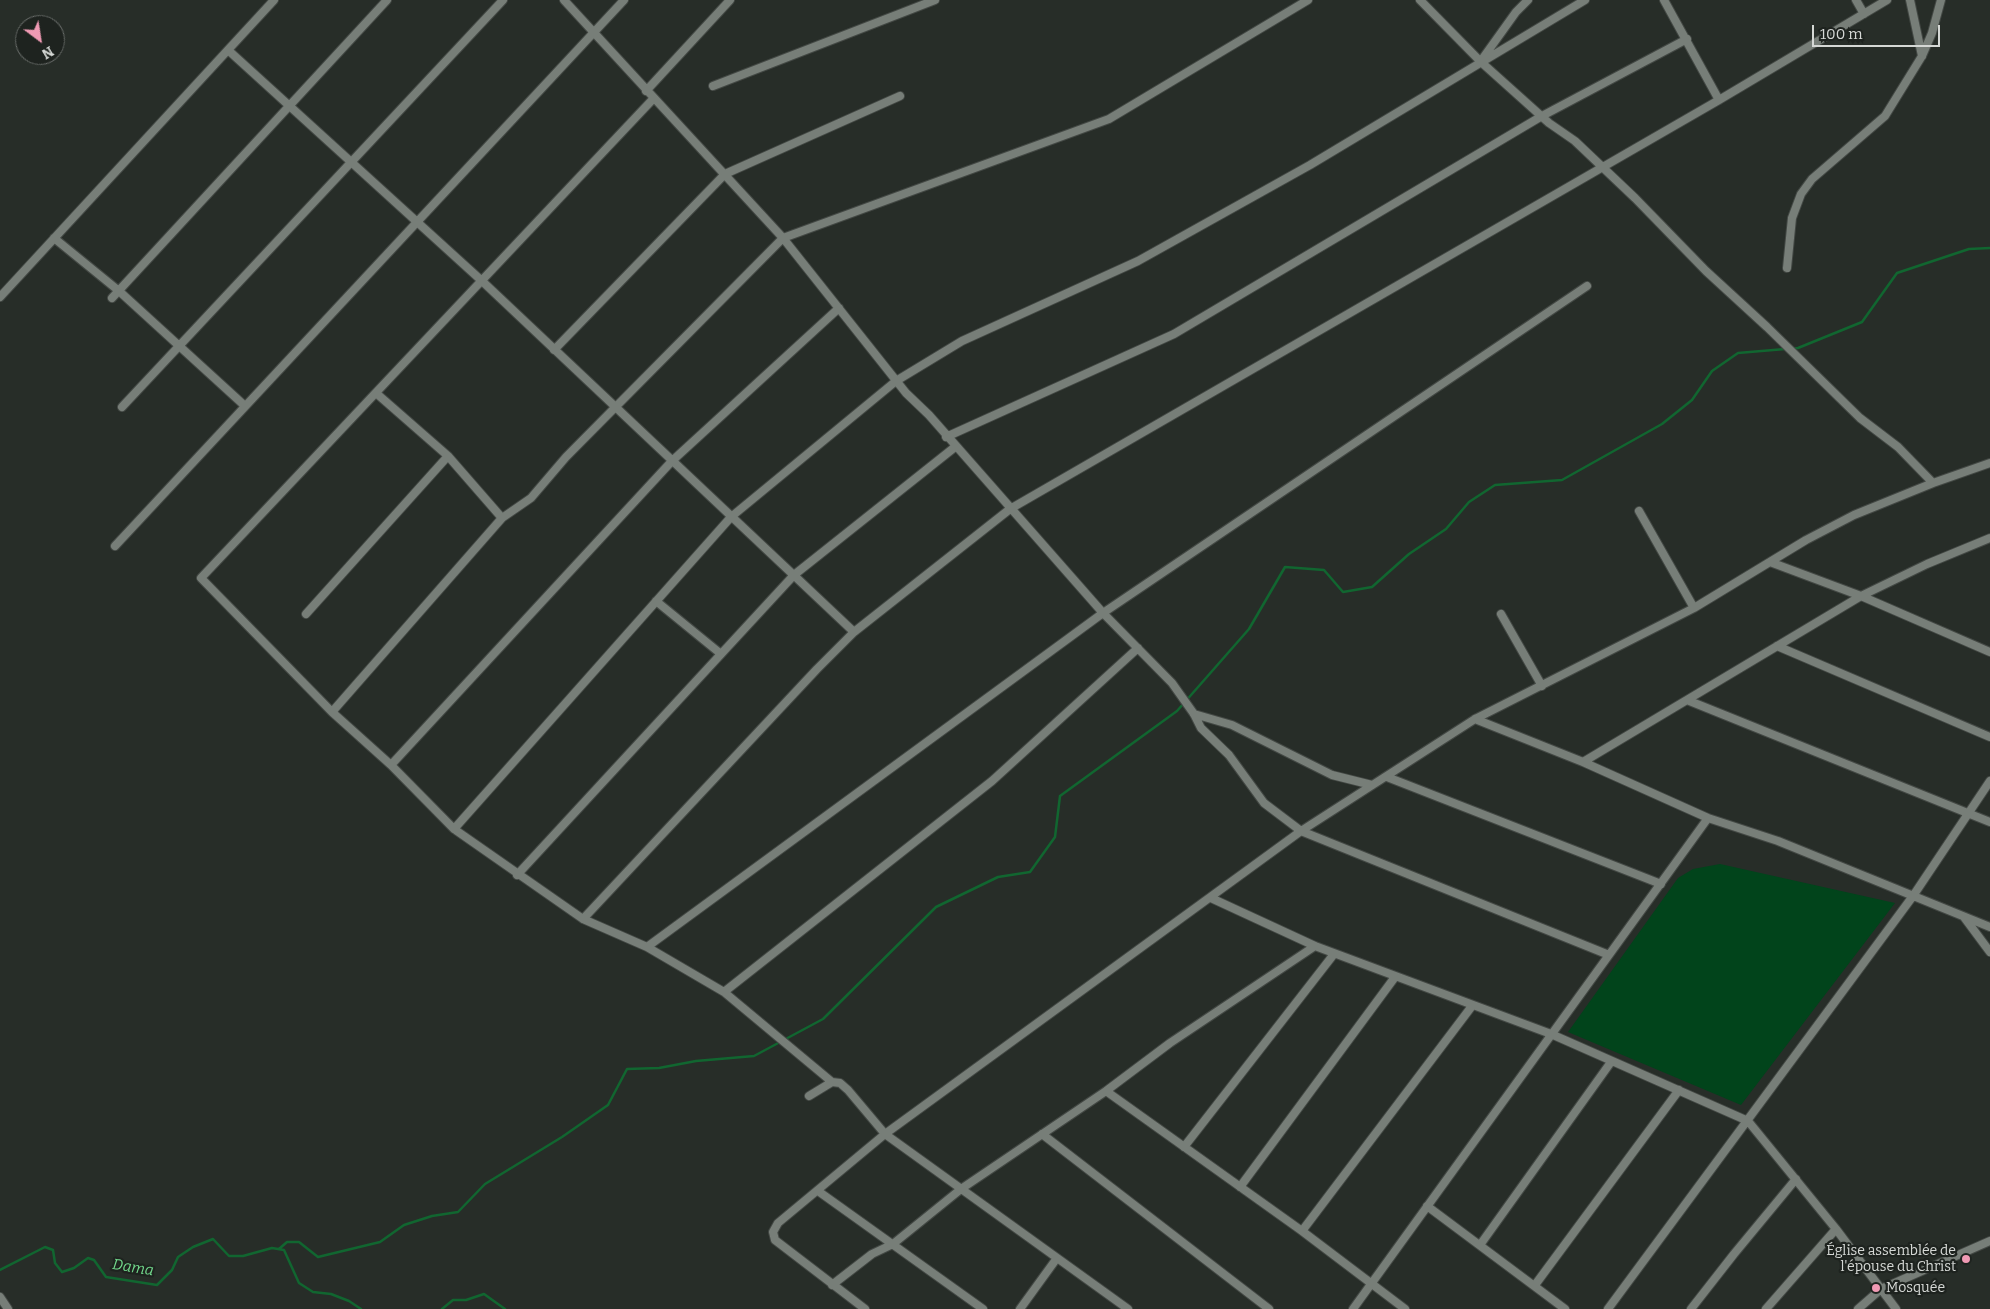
<!DOCTYPE html>
<html>
<head>
<meta charset="utf-8">
<style>
  body { margin:0 }
  #map { position:relative; width:1990px; height:1309px; overflow:hidden; background:#272d28; font-family:Bitter,serif }
  canvas { display:block }
  .north { position:absolute; left:15px; top:15px; width:50px; height:50px; box-sizing:border-box; background:#1e231f; border:1px solid #676b68; border-radius:50%; rotate:149deg; font-size:14px; font-weight:700; line-height:20px; text-align:center; color:#d5d8d5 }
  .north::after { content:''; display:block; margin:auto; width:18px; height:22px; background:#f09ab4; clip-path:polygon(50% 0,100% 100%,50% 72%,0 100%) }
  .scale { position:absolute; left:1812px; top:25px; width:128px; height:22px; box-sizing:border-box; border:2px solid #d5d8d5; border-top:0; padding-left:6px; font-size:15px; line-height:18px; white-space:nowrap; color:#d5d8d5; -webkit-text-stroke:4px #1e231f; paint-order:stroke }
</style>
</head>
<body>
<div id="map">
<canvas width="1990" height="1309"></canvas>
<div class="north">N</div>
<div class="scale">100 m</div>
</div>
<script>
const c = document.querySelector('canvas').getContext('2d');
c.lineJoin = 'round';
function fillPath(path, color) {
  c.fillStyle = color;
  c.fill(path, 'evenodd');
}
function toPath(rows) {
  const path = new Path2D();
  for (const r of rows) {
    path.moveTo(r[0], r[1]);
    for (let i = 2; i < r.length; i += 2) path.lineTo(r[i], r[i + 1]);
  }
  return path;
}
function stroke(path, color, width, dash) {
  c.strokeStyle = color;
  c.lineWidth = width;
  c.lineCap = dash ? 'butt' : 'round';
  c.setLineDash(dash || []);
  c.stroke(path);
}
function label(font, color, halo, rows, align = 'center') {
  c.font = font + ' Bitter,serif';
  c.lineWidth = 4.5;
  c.setLineDash([]);
  c.textBaseline = 'middle';
  c.strokeStyle = halo;
  c.fillStyle = color;
  for (const [text, x, y, turn = 0] of rows) {
    c.save();
    c.translate(x, y);
    c.rotate((+turn || 0) * Math.PI / 180);
    c.textAlign = isNaN(turn) ? turn : align;
    if (halo) c.strokeText(text, 0, 0);
    c.fillText(text, 0, 0);
    c.restore();
  }
}
fillPath(toPath([
  [1720,864,1895,903,1741,1105,1568,1032,1678,878,1693,869]
]), '#01441b');
stroke(toPath([
  [1791,349,1798,348,1862,322,1897,273,1969,249,1990,248],
  [279,1249,287,1242,299,1242,318,1257,380,1242,404,1225,432,1216,458,1212,485,1184,562,1137,608,1105,627,1069,659,1068,696,1061,754,1056,823,1019,936,907,998,877,1030,872,1055,837,1060,796,1177,711,1249,629,1285,567,1324,570,1343,592,1372,587,1409,554,1446,529,1469,502,1495,485,1562,480,1662,424,1692,400,1712,371,1738,353,1785,349],
  [0,1270,45,1247,53,1250,55,1263,62,1272,74,1268,88,1258,94,1260,106,1277,157,1285,172,1270,178,1257,193,1247,213,1239,229,1256,243,1256,272,1248,284,1250,299,1283,313,1292,331,1294,349,1301,361,1309],
  [442,1309,453,1300,466,1300,484,1294,505,1309]
]), '#116630', 2.5);
const street = toPath([
  [564,0,783,238,906,393,929,415,1103,613,1172,683,1194,714,1201,728,1229,755,1264,803,1301,831,1609,955],
  [1420,0,1481,62,1549,123,1575,141,1635,198,1706,271,1767,327,1860,418,1898,447,1933,483],
  [1664,0,1719,100],
  [1856,0,1864,14],
  [1910,0,1922,56],
  [228,50,482,281,854,632],
  [1483,58,1516,12,1528,0],
  [713,86,935,0],
  [646,91,730,0],
  [654,98,201,578,332,712,391,765,454,829,583,919,647,947,724,992,832,1082],
  [54,238,119,291,245,406],
  [1787,268,1792,218,1801,194,1812,179,1885,116,1922,56,1932,33,1941,0],
  [0,297,274,0],
  [112,298,387,0],
  [554,350,725,174,900,96],
  [376,393,448,456,502,518],
  [122,407,503,0],
  [946,437,1174,334,1542,116,1687,39],
  [1639,511,1694,608],
  [115,546,624,0],
  [1770,562,1861,596,1990,652],
  [656,601,721,654],
  [306,614,448,456],
  [1501,614,1542,686],
  [1777,646,1990,737],
  [1687,700,1990,822],
  [332,712,502,518,531,498,566,457,783,238,1109,119,1308,0],
  [1194,714,1232,725,1332,775,1372,785],
  [1475,719,1583,762,1708,818,1778,841,1990,927],
  [1583,762,1861,596,1927,564,1990,538],
  [391,765,672,461,839,308],
  [1387,777,1661,884],
  [454,829,731,517,896,381,962,341,1138,261,1310,165,1585,0],
  [517,875,794,575,955,447],
  [1211,898,1315,946,1551,1034,1748,1121,1836,1229,1896,1309],
  [1964,917,1990,952],
  [583,919,817,669,854,632,1010,509,1719,100,1887,0],
  [647,947,1103,613,1587,286],
  [724,992,992,781,1138,648],
  [1106,1091,1302,1231,1405,1309],
  [809,1096,832,1082,840,1083,848,1090,885,1134,1128,1309],
  [1042,1134,1269,1309],
  [1184,1147,1334,954],
  [1240,1187,1395,977],
  [818,1191,983,1309],
  [1427,1206,1565,1309],
  [1302,1231,1472,1006],
  [1480,1245,1611,1062],
  [832,1285,872,1254,893,1244,961,1189,1106,1091,1170,1043,1315,946],
  [1535,1285,1679,1090],
  [0,1297,8,1309],
  [865,1309,775,1240,773,1232,778,1223,885,1134,1301,831,1475,719,1694,608,1806,540,1854,515,1933,483,1990,463],
  [1020,1309,1057,1258],
  [1353,1309,1708,818],
  [1608,1309,1913,896,1990,781],
  [1691,1309,1734,1254,1796,1179],
  [1766,1309,1836,1229],
  [1858,1309,1881,1289,1990,1241]
]);
stroke(street, '#434844', 10);
stroke(street, '#777e78', 8);
for (const [x, y, r, color] of [
  [1966,1259,5,"#f09ab4"],
  [1876,1288,5,"#f09ab4"]
]) {
  const dot = new Path2D();
  dot.arc(x, y, r, 0, 2 * Math.PI);
  c.fillStyle = color;
  c.fill(dot);
  stroke(dot, '#1e231f', 2);
}
label('14px', '#d5d8d5', '#1e231f', [
  ["Église assemblée de",1956,1251],
  ["l'épouse du Christ",1956,1267],
  ["Mosquée",1886,1288,"left"]
], 'right');
label('italic 15px', '#72d98c', '#1e231f', [
  ["Dama",133,1268,9]
]);
</script>
</body>
</html>
